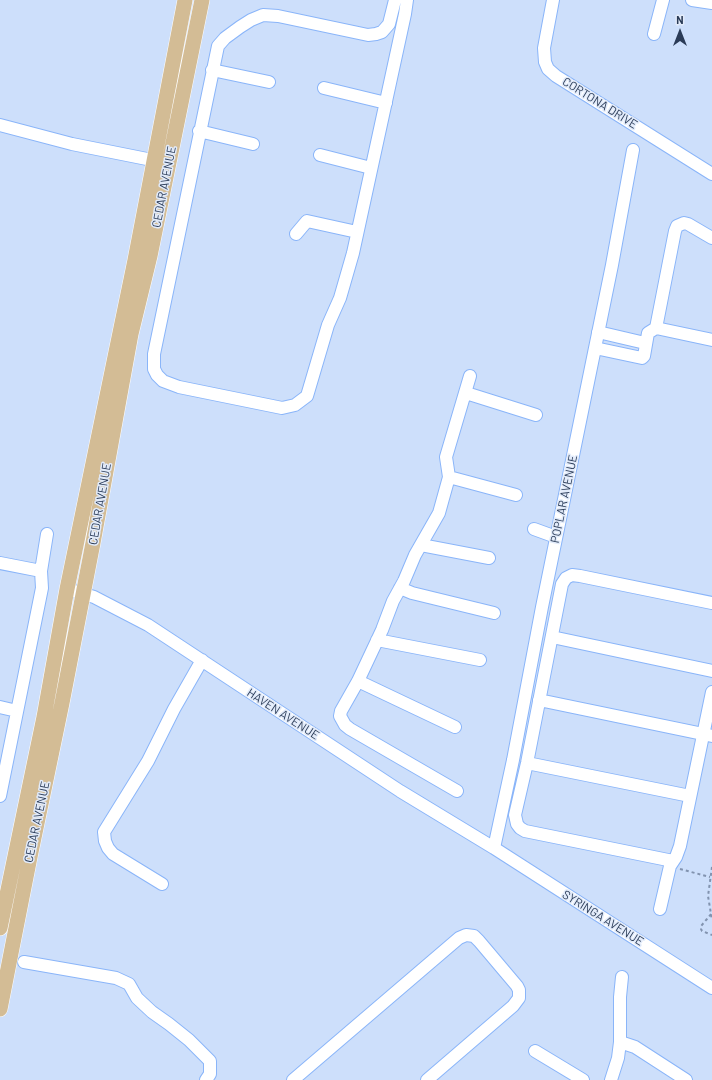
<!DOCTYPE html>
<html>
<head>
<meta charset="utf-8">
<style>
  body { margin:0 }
  #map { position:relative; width:712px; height:1080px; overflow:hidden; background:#cddffb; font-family:Barlow,sans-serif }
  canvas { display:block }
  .north { position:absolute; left:660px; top:12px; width:40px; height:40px; -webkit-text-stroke:3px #e2ebfa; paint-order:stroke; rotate:0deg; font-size:11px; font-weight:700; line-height:16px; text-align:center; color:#2a3b57 }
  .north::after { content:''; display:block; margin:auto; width:14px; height:18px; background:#2a3b57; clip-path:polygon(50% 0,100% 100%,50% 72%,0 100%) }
</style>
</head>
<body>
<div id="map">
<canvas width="712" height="1080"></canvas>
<div class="north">N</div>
</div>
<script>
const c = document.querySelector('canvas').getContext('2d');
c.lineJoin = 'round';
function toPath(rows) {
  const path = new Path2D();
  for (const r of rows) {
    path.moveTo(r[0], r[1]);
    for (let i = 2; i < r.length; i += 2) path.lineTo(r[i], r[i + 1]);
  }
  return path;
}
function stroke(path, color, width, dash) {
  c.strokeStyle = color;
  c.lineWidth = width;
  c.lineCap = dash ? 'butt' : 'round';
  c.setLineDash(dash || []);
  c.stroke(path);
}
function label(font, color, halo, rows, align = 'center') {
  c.font = font + ' Barlow,sans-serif';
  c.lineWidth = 3;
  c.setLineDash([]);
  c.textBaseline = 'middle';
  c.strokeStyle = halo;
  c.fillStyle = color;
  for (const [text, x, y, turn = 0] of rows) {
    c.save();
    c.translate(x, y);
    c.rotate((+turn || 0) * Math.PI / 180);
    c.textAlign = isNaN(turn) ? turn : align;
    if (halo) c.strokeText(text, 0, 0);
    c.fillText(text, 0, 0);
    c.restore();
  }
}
const minor = toPath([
  [395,0,389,24,382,32,376,34,368,35,278,16,263,15,251,20,240,27,225,38,218,46,154,354,154,369,157,375,163,381,179,387,282,408,295,405,307,396,328,325,340,298,353,253,405,14,407,0],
  [553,0,544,48,545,62,548,69,556,76,712,174],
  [692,0,712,3],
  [654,34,663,0],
  [212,70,269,82],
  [324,88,386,103],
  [0,125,72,144,162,162],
  [199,131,253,144],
  [320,155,371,168],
  [296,234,307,221,357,232],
  [656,328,675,231,677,226,684,223,688,224,712,238],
  [598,332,645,343],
  [595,348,642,358,644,356,648,333,656,328,712,340],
  [466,393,536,415],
  [449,477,516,495],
  [534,529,556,537],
  [421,545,489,558],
  [0,563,41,571],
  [400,588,412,593,494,613],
  [67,589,94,597,148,625,400,791,494,848,712,988],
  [552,637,712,671],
  [377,640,480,660],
  [358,681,455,727],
  [539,700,712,736],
  [0,707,17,711],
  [527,763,690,796],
  [457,791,350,729,345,725,340,716,341,711,358,681,382,630,393,601,404,581,415,555,439,513,449,477,446,457,470,376],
  [0,796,42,588,41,571,47,534],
  [494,848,513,760,542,607,612,265,633,150],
  [673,861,525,831,520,828,517,824,515,815,527,763,562,584,566,578,572,575,580,576,712,603],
  [162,884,113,854,108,848,105,841,104,832,148,761,174,709,202,660],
  [660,909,670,866,676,857,680,846,712,692],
  [24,962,116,978,129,984,137,998,152,1012,169,1024,189,1040,210,1061,210,1074,206,1080],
  [620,1042,635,1047,686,1080],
  [535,1051,583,1080],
  [293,1080,459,938,466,935,474,936,479,941,517,986,519,990,519,998,513,1006,427,1080],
  [611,1080,618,1058,620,1042,620,997,622,977]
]);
const major = toPath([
  [0,928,44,717,67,589,135,260,185,0],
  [0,1009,30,857,62,703,93,543,131,334,150,256,202,0]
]);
stroke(minor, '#8ab5f9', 14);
stroke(major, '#fff', 16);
stroke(toPath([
  [712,867,708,896,712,920],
  [680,869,710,877],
  [711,914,707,919,701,926,701,929,702,931,712,935]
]), '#8293af', 2, [3, 3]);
stroke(minor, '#fff', 12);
stroke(major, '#d3bc95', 15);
label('12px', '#2a3b57', '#e2ebfa', [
  ["CORTONA DRIVE",600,103,32],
  ["CEDAR AVENUE",164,187,-79],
  ["POPLAR AVENUE",564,499,-78],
  ["CEDAR AVENUE",100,504,-80],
  ["HAVEN AVENUE",283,714,33],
  ["CEDAR AVENUE",37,822,-78],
  ["SYRINGA AVENUE",603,918,32]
]);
</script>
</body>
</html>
